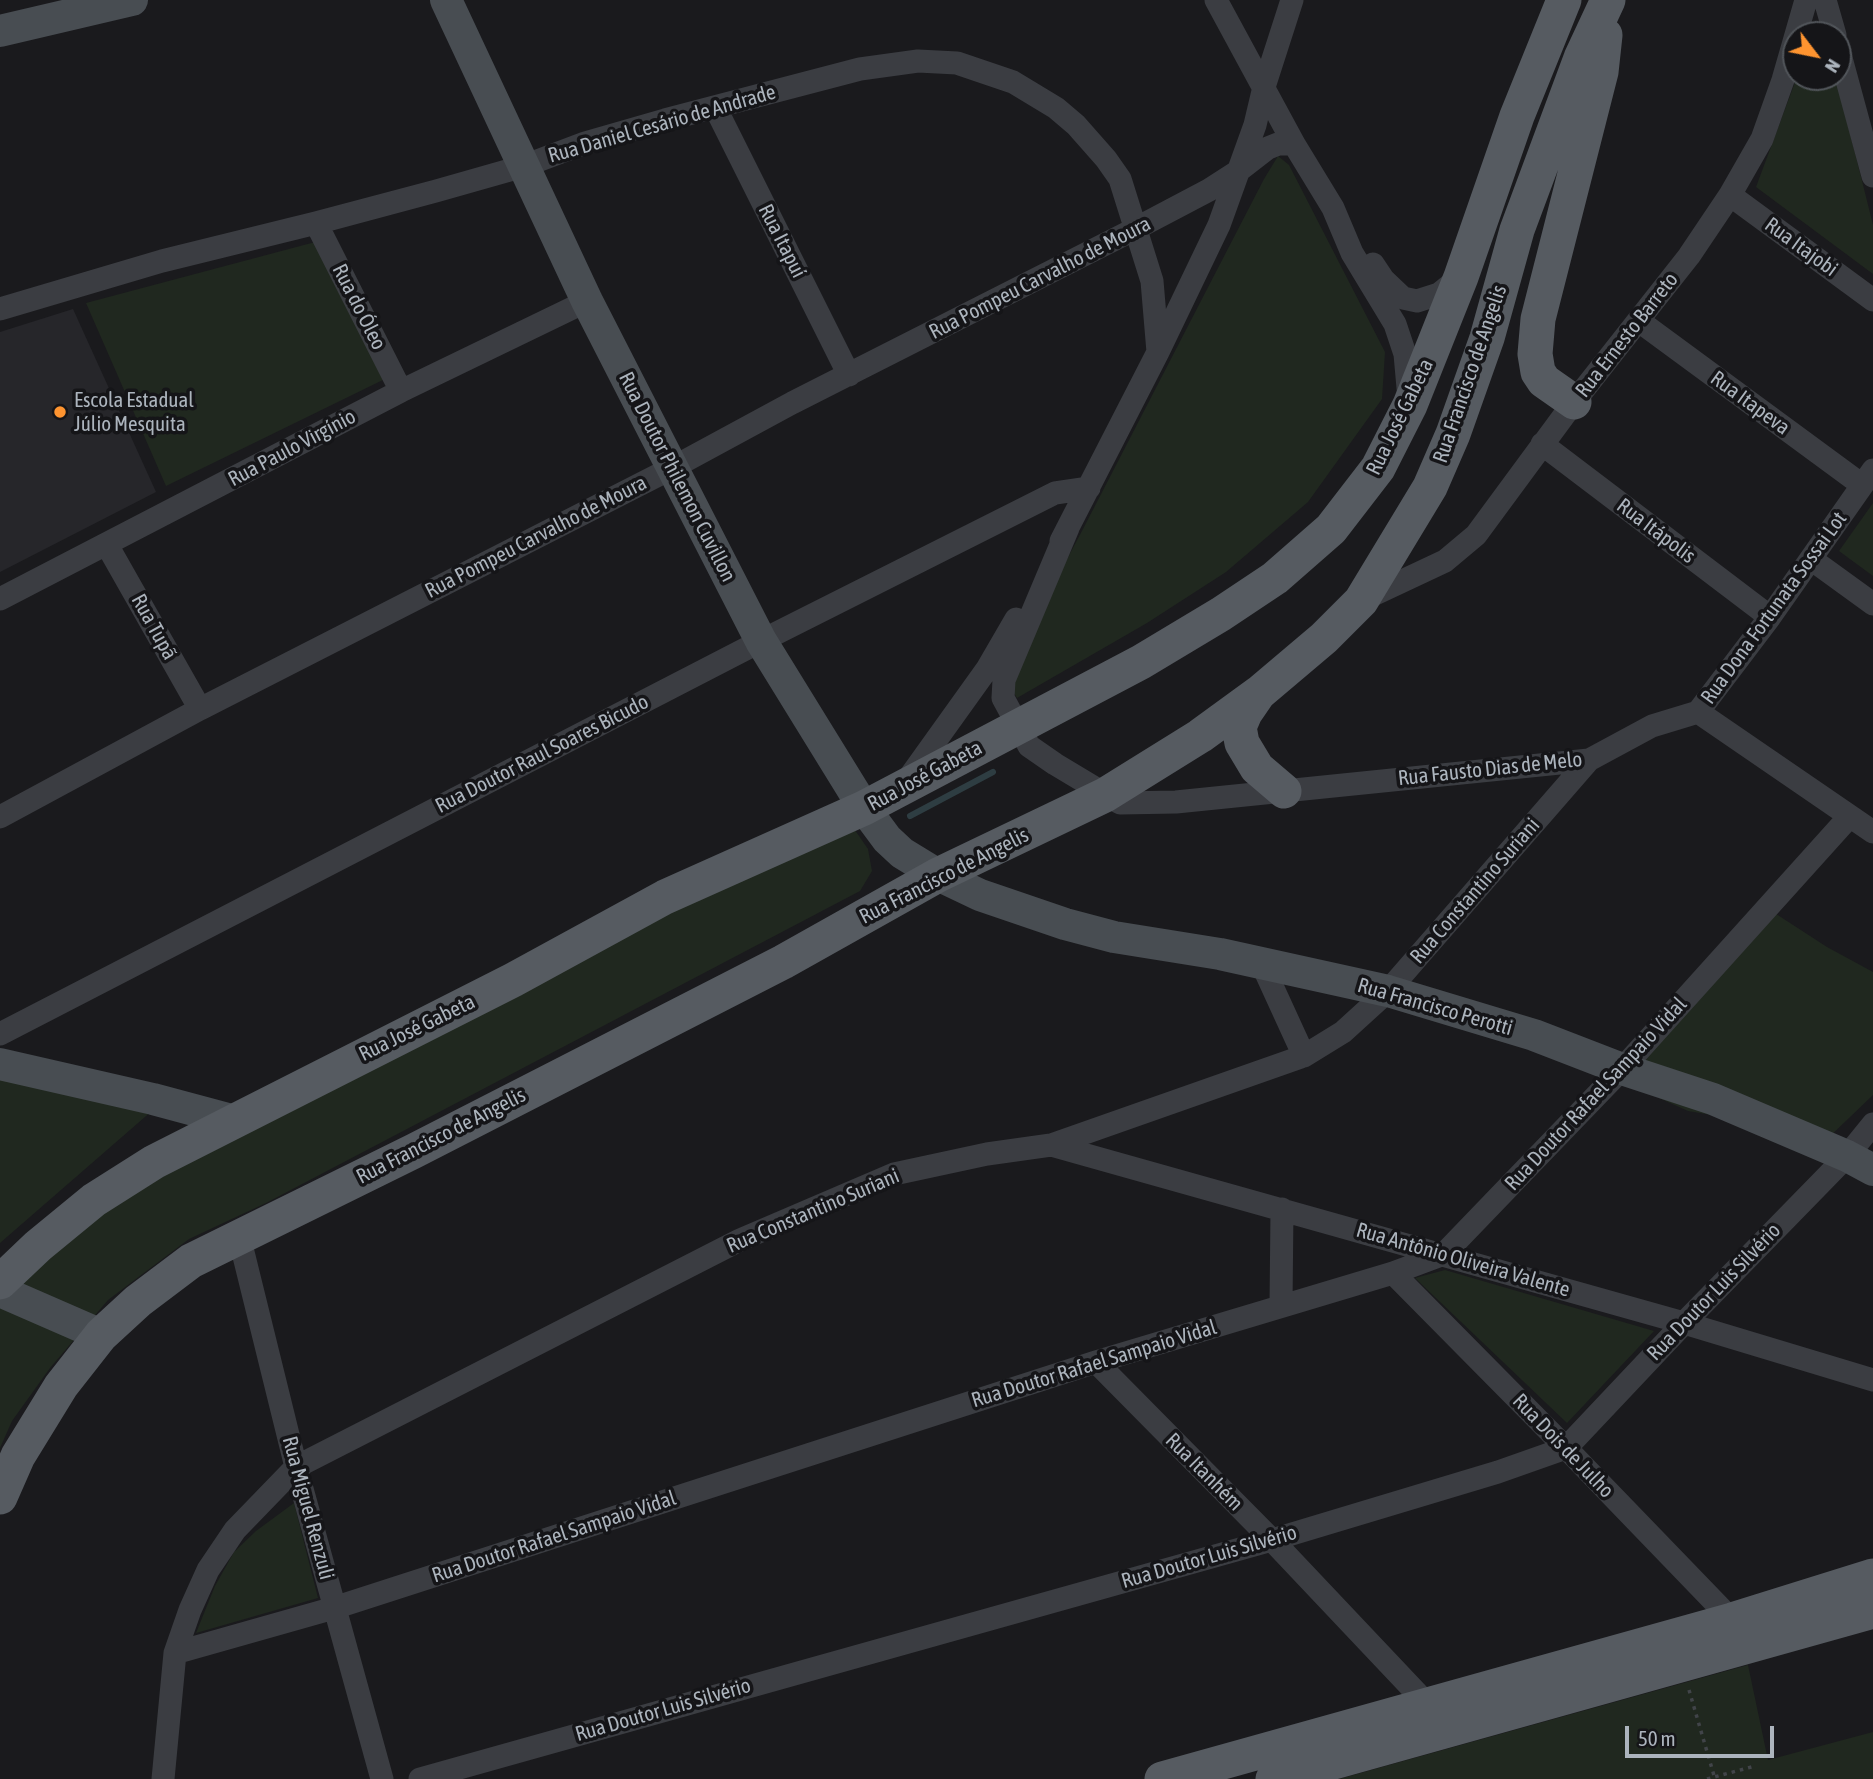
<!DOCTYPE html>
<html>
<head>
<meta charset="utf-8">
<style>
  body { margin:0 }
  #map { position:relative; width:1873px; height:1779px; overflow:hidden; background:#1a1a1d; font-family:"Asap Condensed",sans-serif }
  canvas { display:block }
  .north { position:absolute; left:1782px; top:21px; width:70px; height:70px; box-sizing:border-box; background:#151518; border:2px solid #51555a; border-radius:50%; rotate:122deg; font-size:19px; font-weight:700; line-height:28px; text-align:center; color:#acb4bd }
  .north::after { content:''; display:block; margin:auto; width:24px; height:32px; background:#fe9430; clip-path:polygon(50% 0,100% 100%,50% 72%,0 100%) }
  .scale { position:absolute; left:1625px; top:1726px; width:149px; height:32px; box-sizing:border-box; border:4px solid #acb4bd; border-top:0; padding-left:9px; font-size:21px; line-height:24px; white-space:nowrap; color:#acb4bd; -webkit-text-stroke:5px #151518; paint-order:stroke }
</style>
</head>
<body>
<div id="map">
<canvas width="1873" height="1779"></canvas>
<div class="north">N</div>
<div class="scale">50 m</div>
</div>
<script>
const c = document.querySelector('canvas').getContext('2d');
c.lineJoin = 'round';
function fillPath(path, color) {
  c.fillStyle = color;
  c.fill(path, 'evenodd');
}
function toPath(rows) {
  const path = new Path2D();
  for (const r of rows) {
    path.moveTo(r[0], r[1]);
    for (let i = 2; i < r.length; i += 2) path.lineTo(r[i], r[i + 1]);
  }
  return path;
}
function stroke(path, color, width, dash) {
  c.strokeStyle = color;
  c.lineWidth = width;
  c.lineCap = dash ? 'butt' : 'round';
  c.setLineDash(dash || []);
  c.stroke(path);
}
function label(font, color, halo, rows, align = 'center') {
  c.font = font + ' "Asap Condensed",sans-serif';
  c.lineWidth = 7;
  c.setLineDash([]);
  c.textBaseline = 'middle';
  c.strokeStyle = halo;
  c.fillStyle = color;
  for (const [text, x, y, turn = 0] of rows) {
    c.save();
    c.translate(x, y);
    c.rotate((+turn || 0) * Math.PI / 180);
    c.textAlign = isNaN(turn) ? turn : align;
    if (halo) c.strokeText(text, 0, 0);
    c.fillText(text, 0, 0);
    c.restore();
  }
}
fillPath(toPath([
  [73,309,156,492,0,572,0,332]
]), '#26262a');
fillPath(toPath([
  [1797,77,1836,77,1873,225,1873,274,1756,187],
  [1278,156,1289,165,1385,352,1382,399,1308,502,1226,572,1147,623,1017,698,1010,687,1014,659,1083,529,1264,179],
  [319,241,391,376,166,486,86,303],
  [1873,503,1873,576,1839,551],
  [848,820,868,849,872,871,860,891,266,1203,189,1239,108,1300,50,1368,12,1421,0,1448,0,1302,108,1192],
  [1770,910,1827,947,1873,972,1873,1095,1825,1141,1747,1121,1688,1111,1659,1098,1634,1049,1651,1022,1674,994,1745,927],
  [0,1075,153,1110,0,1243],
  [1445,1270,1654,1331,1567,1423,1415,1278],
  [294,1503,318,1598,196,1633,215,1586,234,1552,256,1531],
  [1748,1665,1768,1760,1873,1732,1873,1779,1339,1779]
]), '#20281f');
stroke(toPath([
  [910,816,993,772]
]), '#2e3d42', 6);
stroke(toPath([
  [1689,1690,1715,1779],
  [1707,1779,1755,1766]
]), '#414449', 3.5, [3.5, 5]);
stroke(toPath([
  [1216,0,1294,144,1333,208,1352,253,1395,324,1405,354,1409,399],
  [1825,0,1835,35],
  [1838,47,1873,176],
  [715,107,849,375],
  [1730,195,1873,300],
  [316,223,401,391],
  [1373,264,1383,279,1403,298,1417,301,1439,294,1460,277],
  [0,309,162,261,316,223,436,191,524,166,585,143,665,120,860,69,918,61,957,63,1013,82,1056,108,1076,125,1106,159,1120,179,1152,281,1158,352],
  [1639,321,1862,485],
  [1542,444,1770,617],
  [1068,528,1004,680,1003,698,1029,746,1055,764,1120,803,1176,802,1589,760,1652,726,1698,712,1873,832],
  [1061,541,1158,352,1219,225,1255,125,1264,87,1292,0],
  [107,545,200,709],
  [1811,559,1873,604],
  [0,599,401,391,587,301],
  [1362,600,1445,561,1476,535,1574,402,1689,256,1730,195,1762,139,1783,80,1806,0],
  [1698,712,1770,617,1873,470],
  [906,782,987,669,1016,619],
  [0,817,200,709,672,468,792,403,1135,229,1209,190,1237,172,1268,148,1278,144,1294,144],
  [1261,962,1304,1056],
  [0,1034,761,641,1055,493,1089,488],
  [1051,1145,1684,1323,1873,1380],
  [239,1236,296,1467,382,1779],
  [1393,1273,1566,1448,1732,1620],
  [1281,1306,1282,1209],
  [1096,1362,1272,1540,1428,1705],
  [175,1653,334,1608,1096,1362,1393,1273,1444,1254,1622,1069,1850,816],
  [163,1779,175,1653,190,1610,208,1570,235,1530,296,1467,740,1240,894,1174,987,1154,1051,1145,1304,1056,1343,1032,1388,991,1589,760],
  [420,1779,1272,1540,1498,1472,1566,1448,1684,1323,1847,1156,1873,1124]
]), '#3b3d42', 23);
stroke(toPath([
  [446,0,587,301,761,641,864,808,887,839,902,853,938,875,980,895,1065,924,1114,937,1220,954,1388,991,1534,1035,1622,1069,1713,1099,1847,1156,1873,1170],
  [0,31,132,0],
  [0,1064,153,1099,235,1121],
  [0,1291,101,1335]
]), '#484d52', 32);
stroke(toPath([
  [1574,402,1544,381,1538,372,1535,354,1538,319,1601,72,1605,35],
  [1258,694,1245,713,1239,727,1242,743,1257,768,1284,791],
  [0,1282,38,1246,94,1200,154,1162,513,980,665,897,864,808,1141,662,1221,614,1275,578,1331,529,1378,468,1410,405,1461,277,1517,116,1564,0],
  [0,1497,18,1456,61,1386,101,1335,138,1301,191,1261,414,1151,783,962,938,875,1105,795,1200,736,1259,693,1324,638,1361,601,1430,487,1453,434,1487,338,1517,230,1581,58,1608,0],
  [1162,1779,1732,1620,1873,1576],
  [1273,1779,1873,1611]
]), '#565b61', 35);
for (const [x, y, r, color] of [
  [60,412,7,"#fe9430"]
]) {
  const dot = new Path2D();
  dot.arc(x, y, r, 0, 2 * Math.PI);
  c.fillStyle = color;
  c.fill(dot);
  stroke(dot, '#151518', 2.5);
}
label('21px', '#acb4bd', '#151518', [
  ["Rua Daniel Cesário de Andrade",662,124,-16],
  ["Rua Itapuí",782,241,63],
  ["Rua Itajobi",1801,247,36],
  ["Rua Pompeu Carvalho de Moura",1040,278,-27],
  ["Rua do Óleo",359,307,63],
  ["Rua Ernesto Barreto",1627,335,-52],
  ["Rua Francisco de Angelis",1470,374,-71],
  ["Rua Itapeva",1750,403,36],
  ["Rua José Gabeta",1400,417,-64],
  ["Rua Paulo Virgínio",292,448,-28],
  ["Rua Doutor Philemon Cuvillon",677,477,63],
  ["Rua Itápolis",1656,531,37],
  ["Rua Pompeu Carvalho de Moura",536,537,-27],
  ["Rua Dona Fortunata Sossai Lot",1774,608,-54],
  ["Rua Tupã",154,627,61],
  ["Rua Doutor Raul Soares Bicudo",542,754,-27],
  ["Rua Fausto Dias de Melo",1490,769,-6],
  ["Rua José Gabeta",925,776,-28],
  ["Rua Francisco de Angelis",944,876,-27],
  ["Rua Constantino Suriani",1475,891,-49],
  ["Rua Francisco Perotti",1435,1007,16],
  ["Rua José Gabeta",417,1028,-26],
  ["Rua Doutor Rafael Sampaio Vidal",1596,1094,-47],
  ["Rua Francisco de Angelis",441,1136,-27],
  ["Rua Constantino Suriani",813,1211,-23],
  ["Rua Antônio Oliveira Valente",1463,1260,16],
  ["Rua Doutor Luis Silvério",1714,1292,-46],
  ["Rua Doutor Rafael Sampaio Vidal",1094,1364,-17],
  ["Rua Dois de Julho",1563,1446,46],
  ["Rua Itanhém",1204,1472,45],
  ["Rua Miguel Renzuli",308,1508,75],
  ["Rua Doutor Rafael Sampaio Vidal",554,1537,-18],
  ["Rua Doutor Luis Silvério",1209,1557,-16],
  ["Rua Doutor Luis Silvério",663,1710,-16]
]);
label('21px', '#acb4bd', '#151518', [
  ["Escola Estadual",74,400],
  ["Júlio Mesquita",74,424]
], 'left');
</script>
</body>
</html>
